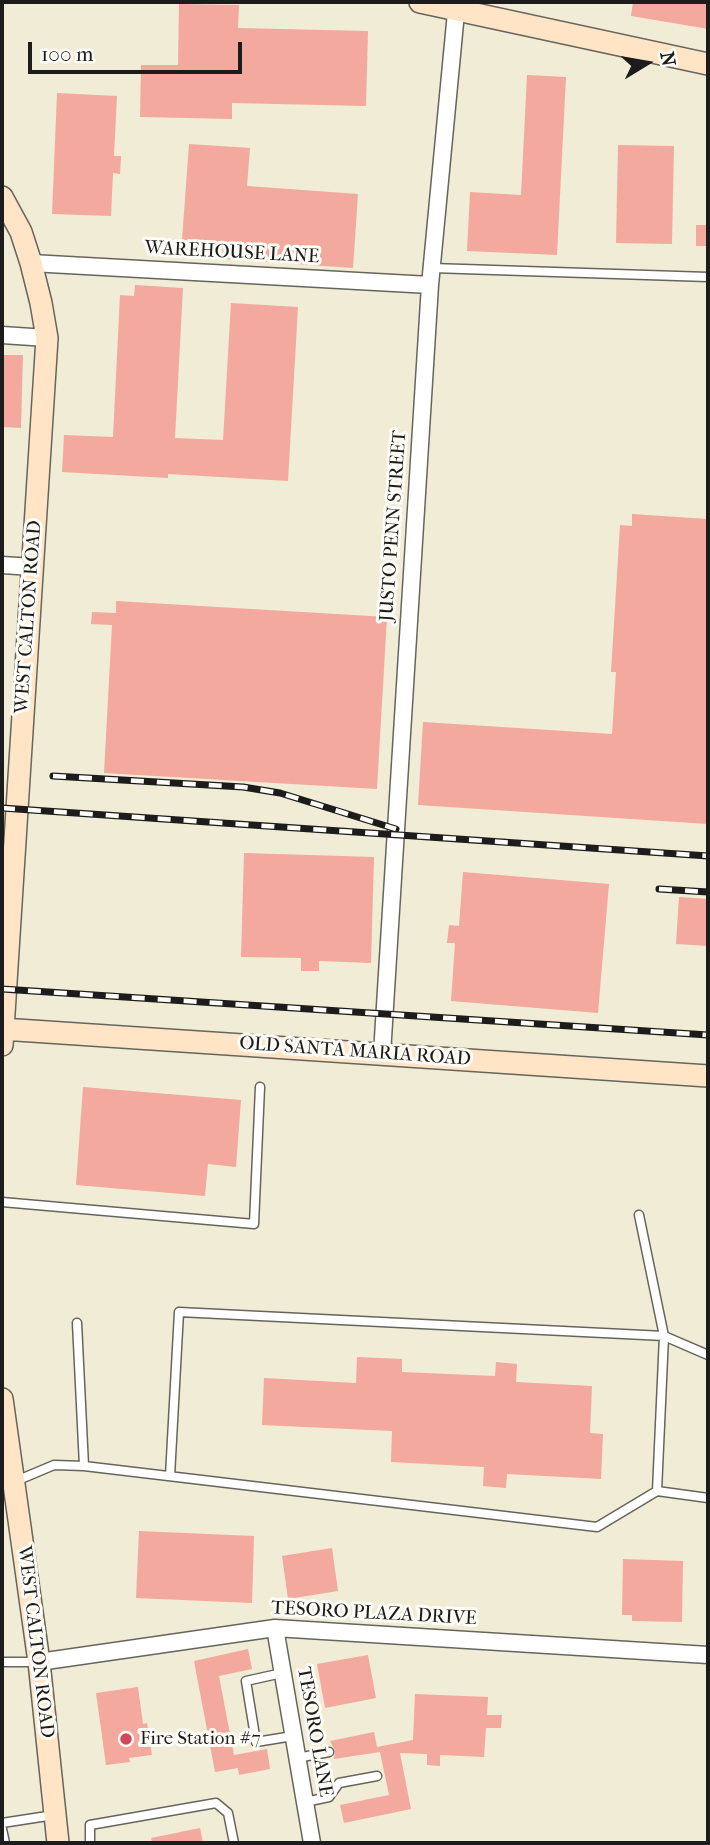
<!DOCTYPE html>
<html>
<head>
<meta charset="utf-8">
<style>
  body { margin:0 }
  #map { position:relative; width:710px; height:1845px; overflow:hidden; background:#f0ecd5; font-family:"IM FELL French Canon",serif }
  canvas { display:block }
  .frame { position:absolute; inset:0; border:4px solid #1c1c1c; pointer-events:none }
  .north { position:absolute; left:612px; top:28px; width:70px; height:70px; -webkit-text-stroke:5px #fdfcf7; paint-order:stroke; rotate:79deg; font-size:19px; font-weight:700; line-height:28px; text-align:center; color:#1c1c1c }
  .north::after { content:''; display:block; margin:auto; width:24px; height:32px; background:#1c1c1c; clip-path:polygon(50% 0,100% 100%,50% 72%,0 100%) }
  .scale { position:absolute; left:28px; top:42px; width:214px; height:32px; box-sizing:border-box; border:4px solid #1c1c1c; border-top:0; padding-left:9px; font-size:21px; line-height:24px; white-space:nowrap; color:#1c1c1c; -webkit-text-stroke:5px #fdfcf7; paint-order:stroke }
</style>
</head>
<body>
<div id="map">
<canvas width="710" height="1845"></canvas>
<div class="frame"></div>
<div class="north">N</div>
<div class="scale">100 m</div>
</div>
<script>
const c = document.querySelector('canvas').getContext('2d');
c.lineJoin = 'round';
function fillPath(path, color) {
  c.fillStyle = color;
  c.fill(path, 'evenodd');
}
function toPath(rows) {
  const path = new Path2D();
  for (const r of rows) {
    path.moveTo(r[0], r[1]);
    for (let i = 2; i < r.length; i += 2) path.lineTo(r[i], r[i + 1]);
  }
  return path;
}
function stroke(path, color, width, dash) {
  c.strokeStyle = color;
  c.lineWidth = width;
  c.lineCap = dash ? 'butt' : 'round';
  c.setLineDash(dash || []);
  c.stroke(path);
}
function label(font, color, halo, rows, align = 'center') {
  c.font = font + ' "IM FELL French Canon",serif';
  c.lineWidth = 6;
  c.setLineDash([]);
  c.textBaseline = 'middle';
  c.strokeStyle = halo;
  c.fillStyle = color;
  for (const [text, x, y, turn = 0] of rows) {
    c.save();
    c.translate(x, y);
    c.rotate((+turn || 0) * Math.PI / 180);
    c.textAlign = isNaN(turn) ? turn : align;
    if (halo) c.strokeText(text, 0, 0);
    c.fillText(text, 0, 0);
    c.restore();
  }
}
fillPath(toPath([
  [633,2,708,2,708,29,631,16],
  [179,4,239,5,238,28,368,31,366,106,232,103,232,119,140,117,141,65,178,65],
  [527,75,566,77,557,255,467,251,470,192,521,195],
  [57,93,117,96,114,156,121,156,120,174,113,173,111,216,52,214],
  [189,144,250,148,247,186,358,194,353,268,222,259,223,242,182,240],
  [618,145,674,146,672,244,616,243],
  [696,225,708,225,708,246,696,246],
  [135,285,183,288,175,438,223,440,231,303,298,307,288,481,168,474,168,478,62,472,64,435,113,437,120,295,134,296],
  [2,355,23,355,21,428,2,427],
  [632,514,708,519,708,824,418,805,423,722,612,734,616,672,611,672,620,525,632,526],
  [116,601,387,617,377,789,104,773,112,625,91,624,92,612,116,613],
  [244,853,374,857,371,963,319,961,319,971,301,971,301,958,241,957],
  [463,872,609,884,598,1013,451,1001,455,943,447,943,449,925,459,926],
  [679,897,708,899,708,946,676,944],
  [83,1087,241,1100,236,1167,208,1164,205,1196,76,1185],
  [357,1357,402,1359,402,1372,495,1376,496,1362,517,1364,516,1382,592,1386,590,1433,603,1434,601,1479,507,1474,506,1488,483,1486,484,1467,391,1462,392,1431,262,1425,264,1378,356,1383],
  [139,1531,254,1536,252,1603,136,1598],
  [332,1548,338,1591,288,1599,282,1556],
  [623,1559,683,1561,682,1622,632,1621,632,1615,622,1615],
  [248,1649,252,1669,219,1676,234,1755,267,1749,270,1769,239,1775,238,1768,215,1772,194,1661],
  [368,1655,376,1698,325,1708,317,1664],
  [138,1687,143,1724,147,1723,152,1755,129,1758,130,1762,106,1765,96,1693],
  [415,1694,488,1697,487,1715,502,1715,501,1728,486,1728,484,1757,440,1755,440,1766,427,1765,427,1754,400,1753,411,1809,344,1823,340,1805,389,1795,380,1752,334,1759,335,1751,330,1741,374,1732,377,1747,413,1740],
  [200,1828,203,1843,152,1843,151,1838]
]), '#f3a99d');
const lane = toPath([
  [432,268,708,277],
  [2,1202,254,1224,260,1087],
  [639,1215,664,1336,708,1355],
  [77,1323,84,1466],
  [16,1481,54,1465,84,1466,597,1527,657,1491,664,1336,179,1312,170,1476],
  [657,1491,708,1498],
  [2,1662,37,1662],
  [282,1673,246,1681,256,1742,293,1736],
  [297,1758,329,1752],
  [305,1802,329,1797,339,1783,377,1776],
  [2,1823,54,1815],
  [2,1829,5,1843],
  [90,1843,90,1825,216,1803,228,1813,234,1843]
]);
const street = toPath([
  [31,263,430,285],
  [2,335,47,338],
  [2,565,33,567],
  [382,1054,430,285,457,2],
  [275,1628,312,1843],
  [39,1662,275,1628,708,1655]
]);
const secondary = toPath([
  [420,2,708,64],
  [2,197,21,232,31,263,41,303,47,338,2,1045],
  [2,1029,708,1076],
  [2,1399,39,1662,58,1843]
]);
stroke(lane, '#66655d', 11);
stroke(street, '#66655d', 19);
stroke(secondary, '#66655d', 24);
stroke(lane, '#fff', 8);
stroke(street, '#fff', 16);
stroke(secondary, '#ffe4c6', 21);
const rail = toPath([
  [53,776,243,787,280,793,396,829],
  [2,808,708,856],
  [659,889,708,892],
  [2,989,708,1035]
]);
stroke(rail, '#1c1c1c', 7);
stroke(rail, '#fdfcf7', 4.5, [13]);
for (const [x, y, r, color] of [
  [126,1739,7,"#d1495b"]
]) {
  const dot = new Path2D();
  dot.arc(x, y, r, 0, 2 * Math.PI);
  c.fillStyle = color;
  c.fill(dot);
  stroke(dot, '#fdfcf7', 2.5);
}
label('19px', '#1c1c1c', '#fdfcf7', [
  ["WAREHOUSE LANE",232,253,3],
  ["JUSTO PENN STREET",394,526,-86],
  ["WEST CALTON ROAD",29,617,-86],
  ["OLD SANTA MARIA ROAD",355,1052,4],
  ["TESORO PLAZA DRIVE",374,1614,3],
  ["WEST CALTON ROAD",35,1642,83],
  ["TESORO LANE",314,1732,80]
]);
label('19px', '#1c1c1c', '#fdfcf7', [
  ["Fire Station #7",140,1739]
], 'left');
</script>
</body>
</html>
